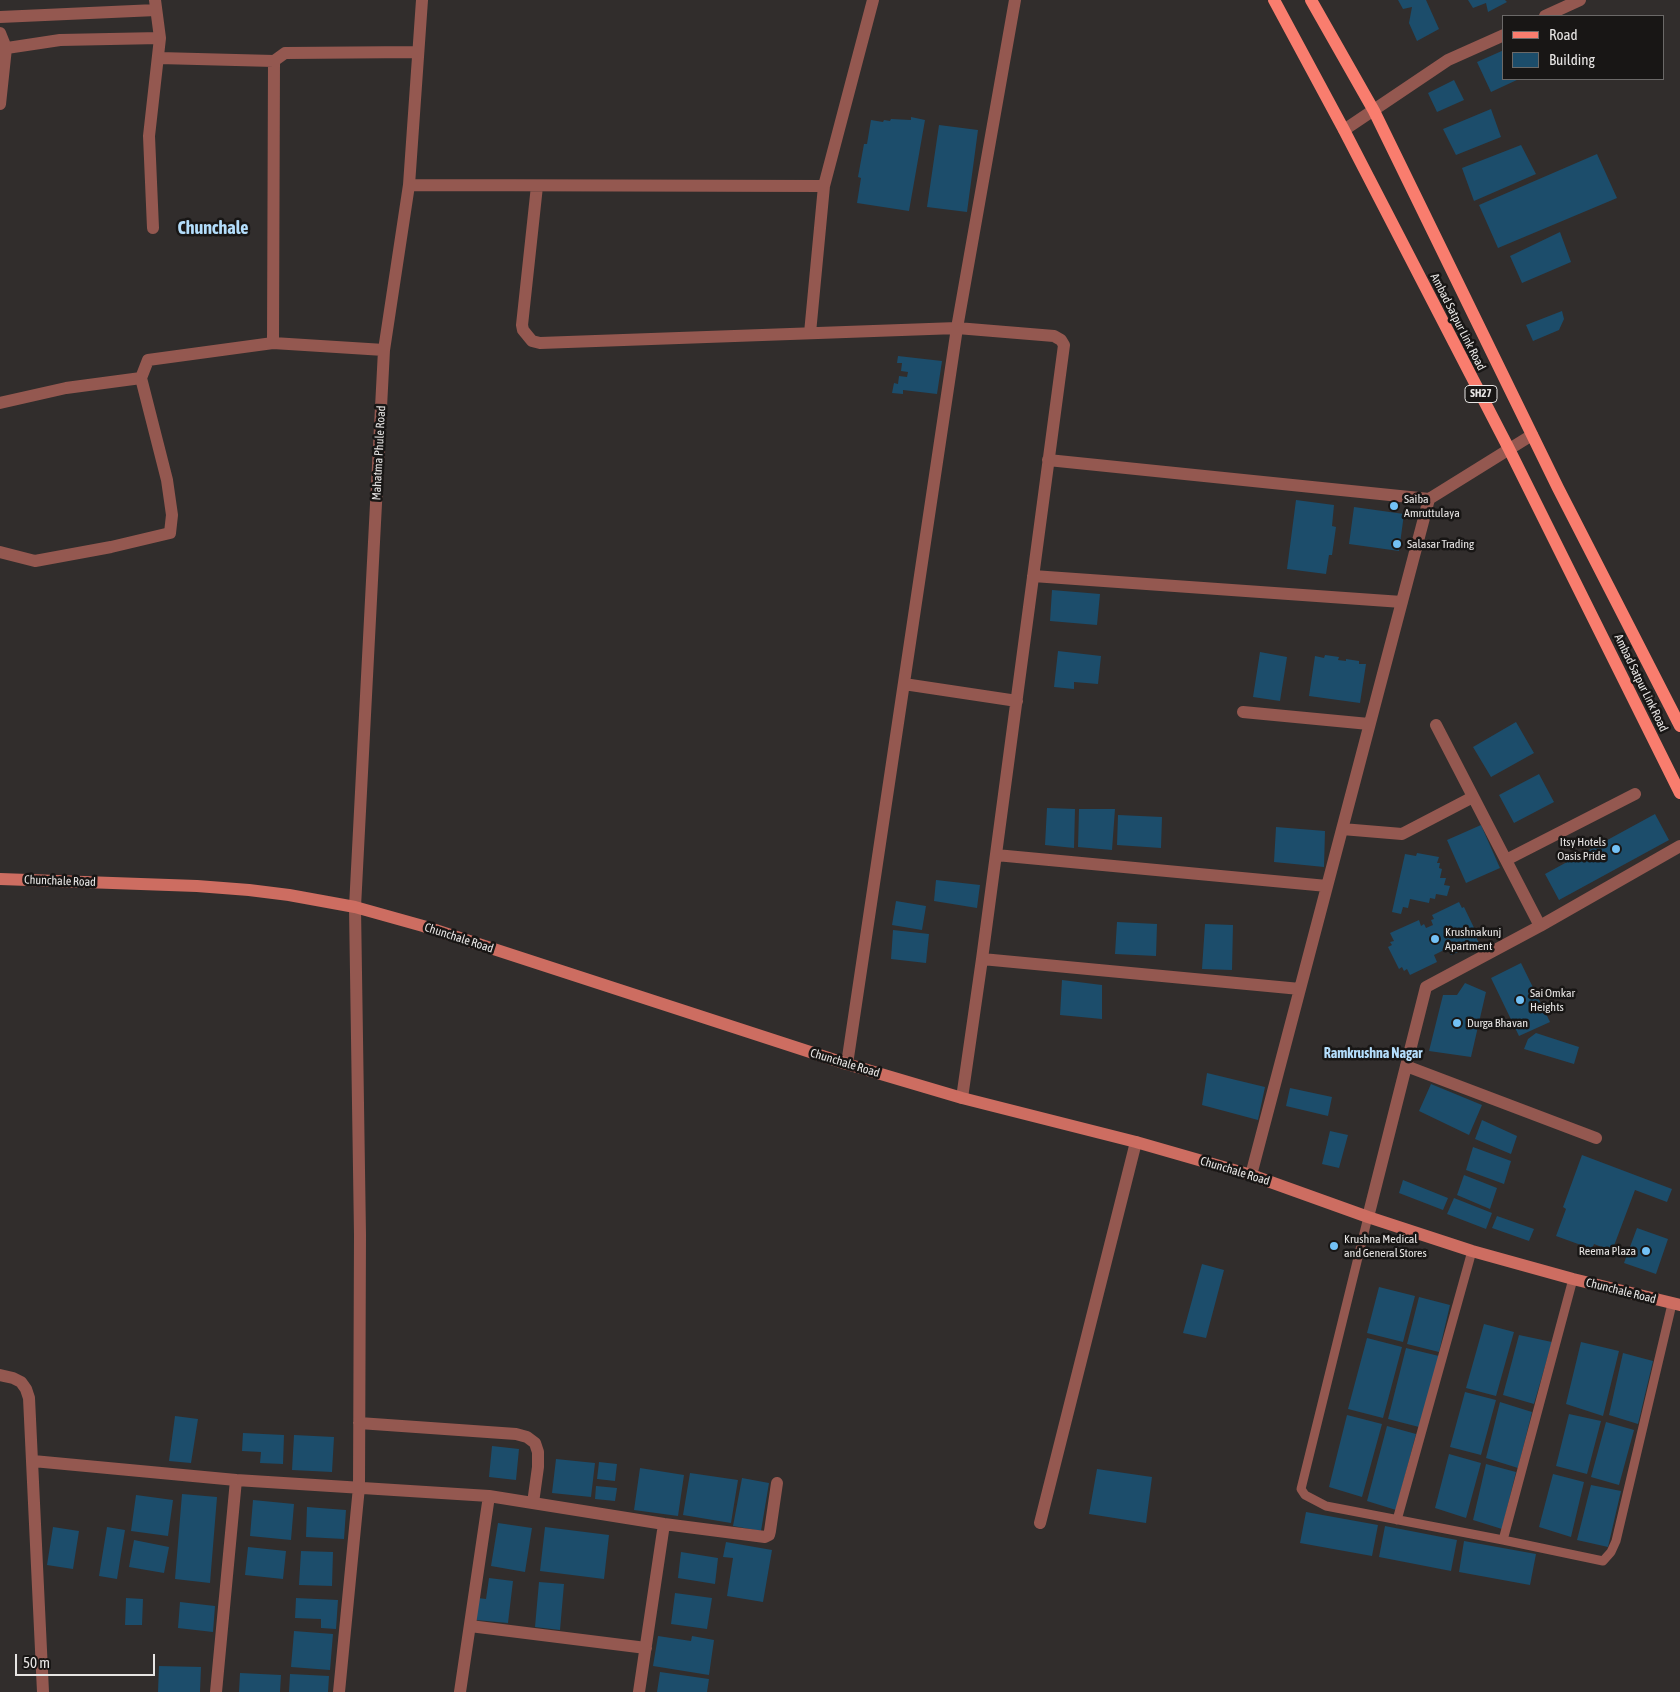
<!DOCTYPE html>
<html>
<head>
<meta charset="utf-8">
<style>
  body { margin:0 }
  #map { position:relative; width:1680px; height:1692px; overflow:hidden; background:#312d2c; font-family:"Asap Condensed",sans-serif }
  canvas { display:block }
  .legend { position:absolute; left:1502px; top:15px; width:162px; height:65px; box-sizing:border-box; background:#181615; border:1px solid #6b6968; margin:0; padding:6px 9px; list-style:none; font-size:15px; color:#e7e5e4 }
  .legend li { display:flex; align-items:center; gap:10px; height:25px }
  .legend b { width:25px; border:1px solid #6b6968 }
  .scale { position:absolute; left:15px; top:1654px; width:140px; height:22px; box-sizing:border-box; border:2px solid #e7e5e4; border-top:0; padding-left:6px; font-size:15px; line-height:18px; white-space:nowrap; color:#e7e5e4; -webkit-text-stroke:4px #181615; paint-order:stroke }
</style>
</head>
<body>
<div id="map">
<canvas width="1680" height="1692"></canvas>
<ul class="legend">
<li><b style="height:6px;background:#f97d6e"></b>Road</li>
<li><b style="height:14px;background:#1c4d6b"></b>Building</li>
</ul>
<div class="scale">50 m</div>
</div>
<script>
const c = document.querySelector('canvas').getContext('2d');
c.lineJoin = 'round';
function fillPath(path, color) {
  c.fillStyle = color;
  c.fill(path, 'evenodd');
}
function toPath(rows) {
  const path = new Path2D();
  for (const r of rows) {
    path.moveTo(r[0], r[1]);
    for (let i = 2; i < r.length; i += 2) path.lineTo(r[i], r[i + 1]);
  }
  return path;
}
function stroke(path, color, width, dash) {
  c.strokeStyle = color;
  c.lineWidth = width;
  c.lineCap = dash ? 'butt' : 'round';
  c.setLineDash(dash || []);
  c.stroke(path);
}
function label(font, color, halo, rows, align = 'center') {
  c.font = font + ' "Asap Condensed",sans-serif';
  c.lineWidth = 5;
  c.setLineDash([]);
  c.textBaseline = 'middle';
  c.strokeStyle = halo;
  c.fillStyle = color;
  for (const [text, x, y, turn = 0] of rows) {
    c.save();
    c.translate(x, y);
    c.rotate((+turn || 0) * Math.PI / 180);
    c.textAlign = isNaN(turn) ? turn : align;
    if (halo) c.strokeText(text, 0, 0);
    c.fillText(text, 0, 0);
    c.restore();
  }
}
fillPath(toPath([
  [1398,0,1426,0,1439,29,1417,41,1409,23,1412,7,1403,9],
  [1468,0,1505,0,1507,2,1488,12,1486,3,1473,8],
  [1504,50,1504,79,1519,79,1491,92,1477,62],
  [1454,80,1464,100,1437,112,1428,93],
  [1491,109,1501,137,1456,155,1443,129],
  [911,117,925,120,909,211,857,203,861,178,858,177,864,144,867,144,871,120,883,122,884,120,890,121,891,119,911,120],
  [939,125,978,130,967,212,927,207],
  [1521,145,1536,174,1474,201,1462,168],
  [1597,154,1617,198,1498,248,1479,205],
  [1560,232,1571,262,1522,283,1510,256],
  [1562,311,1564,319,1559,330,1533,341,1526,325],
  [898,356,942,361,937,394,903,390,903,394,892,393,894,383,898,384,899,376,907,377,908,372,901,371,902,363,897,363],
  [1296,500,1334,505,1332,526,1336,527,1332,555,1329,555,1326,574,1287,569],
  [1354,507,1404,514,1399,551,1349,544],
  [1052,590,1100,594,1097,625,1050,621],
  [1058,651,1101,656,1098,684,1074,682,1074,689,1054,687],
  [1260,652,1287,657,1280,701,1253,697],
  [1325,655,1339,657,1338,660,1346,661,1346,659,1359,661,1359,664,1366,664,1360,703,1309,696,1315,656,1324,658],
  [1516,722,1534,753,1491,777,1473,747],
  [1539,774,1554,802,1514,823,1499,795],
  [1047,808,1075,809,1074,848,1045,845],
  [1079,809,1115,809,1112,850,1078,847],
  [1655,814,1669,840,1559,900,1545,874],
  [1118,815,1162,817,1161,848,1117,845],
  [1481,825,1500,868,1466,883,1447,840],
  [1276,827,1325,831,1324,867,1274,862],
  [1417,853,1439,857,1437,863,1440,863,1439,868,1442,869,1440,878,1446,878,1444,885,1450,886,1447,896,1436,894,1435,899,1430,898,1429,903,1410,899,1408,908,1403,907,1401,914,1392,912,1405,854,1416,856],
  [936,880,980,885,977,908,934,901],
  [896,901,926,906,922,930,892,925],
  [1459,902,1462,908,1464,907,1477,934,1476,937,1479,943,1451,955,1448,948,1434,955,1437,962,1410,975,1407,969,1404,971,1402,967,1399,969,1388,947,1392,945,1390,942,1394,941,1390,933,1419,920,1421,926,1424,924,1426,928,1433,925,1431,920,1434,919,1432,915],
  [1117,922,1157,924,1156,956,1115,954],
  [1205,924,1233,925,1232,970,1202,969],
  [893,930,929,934,926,963,891,959],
  [1521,963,1550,1022,1519,1036,1491,978],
  [1062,980,1102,985,1102,1019,1060,1015],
  [1465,983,1486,992,1471,1057,1429,1051,1443,995,1457,995],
  [1536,1033,1579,1047,1574,1064,1524,1049,1528,1039],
  [1207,1073,1265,1087,1258,1120,1202,1105],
  [1431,1084,1482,1105,1469,1135,1419,1111],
  [1290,1088,1332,1097,1328,1116,1286,1106],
  [1482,1120,1517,1136,1511,1154,1475,1139],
  [1330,1131,1348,1135,1339,1168,1322,1164],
  [1473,1147,1511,1161,1504,1184,1466,1170],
  [1582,1155,1672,1189,1667,1202,1635,1190,1612,1251,1594,1244,1592,1249,1556,1236,1566,1209,1563,1207],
  [1464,1175,1497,1188,1490,1209,1457,1195],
  [1403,1180,1448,1198,1443,1210,1399,1193],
  [1454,1198,1492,1213,1486,1229,1447,1214],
  [1497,1216,1534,1229,1529,1241,1492,1228],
  [1637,1228,1668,1239,1656,1274,1624,1263],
  [1202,1264,1224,1270,1206,1338,1183,1333],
  [1379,1287,1415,1296,1403,1342,1367,1333],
  [1419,1297,1450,1305,1439,1352,1407,1344],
  [1484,1324,1514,1332,1496,1396,1466,1388],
  [1519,1335,1552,1342,1534,1404,1503,1395],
  [1367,1338,1402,1347,1383,1418,1348,1409],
  [1581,1342,1619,1351,1603,1416,1566,1404],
  [1406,1348,1439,1356,1419,1427,1388,1419],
  [1623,1353,1653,1361,1638,1424,1609,1415],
  [1465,1392,1496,1400,1481,1455,1450,1447],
  [1500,1402,1532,1412,1518,1468,1486,1458],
  [1569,1414,1601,1421,1587,1474,1556,1466],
  [1347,1415,1382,1424,1362,1497,1329,1487],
  [175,1416,198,1419,191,1463,169,1461],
  [1606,1422,1634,1430,1619,1485,1591,1477],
  [1387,1426,1416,1434,1396,1510,1367,1501],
  [243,1433,284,1435,283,1464,260,1463,261,1452,242,1451],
  [294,1435,334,1437,332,1472,292,1470],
  [492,1446,519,1449,516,1480,489,1477],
  [1449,1454,1481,1463,1466,1518,1435,1508],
  [556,1459,595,1463,591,1497,552,1493],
  [599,1462,617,1464,615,1481,597,1479],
  [1486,1464,1516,1472,1502,1529,1473,1520],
  [640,1468,684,1475,678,1516,634,1510],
  [1097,1469,1152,1477,1146,1523,1089,1514],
  [690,1473,738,1480,731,1523,683,1515],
  [1553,1474,1584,1482,1571,1537,1539,1527],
  [742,1478,769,1483,761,1531,733,1526],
  [1591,1485,1621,1491,1608,1547,1577,1540],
  [596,1486,617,1488,615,1501,595,1499],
  [182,1494,217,1497,210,1583,175,1579],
  [136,1495,173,1500,168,1536,131,1531],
  [253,1500,294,1504,291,1540,250,1536],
  [307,1507,346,1510,344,1539,306,1537],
  [1306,1512,1378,1525,1372,1556,1300,1543],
  [498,1523,532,1528,525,1572,491,1566],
  [1385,1526,1457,1540,1451,1571,1379,1557],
  [53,1527,79,1531,73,1569,47,1565],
  [107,1527,125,1530,117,1579,99,1576],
  [545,1527,609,1535,604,1579,540,1571],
  [134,1540,169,1547,164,1573,129,1567],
  [1464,1541,1536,1554,1530,1585,1459,1572],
  [726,1542,772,1550,763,1602,727,1596,733,1558,723,1557],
  [248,1547,286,1551,283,1579,245,1575],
  [301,1551,333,1552,332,1586,299,1585],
  [681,1552,718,1558,715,1584,678,1578],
  [489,1578,513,1581,508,1623,476,1620,478,1598,486,1599],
  [539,1582,564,1584,560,1630,535,1627],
  [675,1593,712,1598,707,1629,671,1624],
  [126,1598,143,1599,142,1625,125,1625],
  [296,1598,338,1600,336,1629,321,1628,321,1619,295,1618],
  [180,1602,215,1606,213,1632,178,1628],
  [294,1631,333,1634,330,1670,291,1667],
  [658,1636,691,1641,692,1636,714,1640,709,1675,653,1666],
  [159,1666,201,1667,200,1692,158,1692],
  [660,1672,709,1679,707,1692,657,1692],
  [240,1673,281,1675,280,1692,239,1692],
  [290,1674,329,1676,328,1692,289,1692]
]), '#1c4d6b');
stroke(toPath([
  [1368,1217,1301,1489,1305,1495,1326,1506,1503,1540,1603,1561,1611,1552,1616,1541,1672,1304],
  [1397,1520,1472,1251],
  [1503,1540,1573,1279]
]), '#945850', 9);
stroke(toPath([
  [1545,16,1580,0],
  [0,17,156,10],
  [0,33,6,48,0,104],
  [0,49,60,40,160,38],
  [159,58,274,61,285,53,418,52],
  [1344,130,1448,60,1504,35],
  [409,185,824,186],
  [537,186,522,325,523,330,532,341,540,343,957,328,1054,336,1061,340,1064,345,982,959,962,1098],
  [153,228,149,136,160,38,155,0],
  [810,333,824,186,873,0],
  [273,343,274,61],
  [0,403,66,388,141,378],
  [1048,460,1429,499],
  [0,552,35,561,111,547,170,533,172,515,167,480,141,378,148,360,273,343,384,350],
  [1033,576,1402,602],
  [904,684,1017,701],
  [1243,712,1369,724],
  [1436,725,1540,926],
  [1342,829,1402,834,1473,797],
  [996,855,1327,886],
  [1506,860,1635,794],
  [982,959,1300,989],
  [847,1064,957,328,1015,0],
  [1406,1066,1596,1138],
  [1251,1175,1429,499,1532,435],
  [1368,1217,1426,987,1540,926,1680,846],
  [0,1375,13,1378,21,1382,26,1389,29,1398,43,1692],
  [359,1423,516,1434,527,1437,535,1443,538,1452,538,1467,533,1503],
  [33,1461,236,1480,489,1496,664,1524,765,1537,769,1535,770,1531,777,1483],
  [1040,1523,1136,1142],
  [470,1626,646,1648],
  [216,1692,236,1480],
  [339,1692,359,1487,360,1235,355,907,384,350,409,185,422,0],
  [460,1692,489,1496],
  [639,1692,664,1524]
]), '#945850', 12);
stroke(toPath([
  [0,879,197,886,249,890,289,895,355,907,423,926,847,1064,962,1098,1136,1142,1251,1175,1368,1217,1472,1251,1573,1279,1680,1305]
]), '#cd6d61', 12);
stroke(toPath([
  [1274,0,1344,130,1509,449,1680,793],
  [1311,0,1374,111,1558,488,1680,726]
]), '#f97d6e', 12);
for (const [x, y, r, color] of [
  [1394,506,5,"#73c1f5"],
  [1397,544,5,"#73c1f5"],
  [1616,849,5,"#73c1f5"],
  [1435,939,5,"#73c1f5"],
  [1520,1000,5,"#73c1f5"],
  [1457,1023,5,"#73c1f5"],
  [1334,1246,5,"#73c1f5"],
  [1646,1251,5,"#73c1f5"]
]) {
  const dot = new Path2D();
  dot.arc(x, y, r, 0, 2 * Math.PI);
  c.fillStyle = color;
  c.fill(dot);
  stroke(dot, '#181615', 2);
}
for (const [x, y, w] of [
  [1481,394,32]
]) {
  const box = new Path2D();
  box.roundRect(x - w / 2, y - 8.5, w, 17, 4);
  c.fillStyle = '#181615';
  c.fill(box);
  stroke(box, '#e7e5e4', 1);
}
label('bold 11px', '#e7e5e4', null, [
  ["SH27",1481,394]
]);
label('12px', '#e7e5e4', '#181615', [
  ["Ambad Satpur Link Road",1458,322,63],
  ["Mahatma Phule Road",379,453,-87],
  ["Ambad Satpur Link Road",1641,683,64],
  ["Chunchale Road",60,881,2],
  ["Chunchale Road",459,938,18],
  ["Chunchale Road",845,1063,17],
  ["Chunchale Road",1235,1171,17],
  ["Chunchale Road",1621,1291,14]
]);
label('12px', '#e7e5e4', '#181615', [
  ["Saiba",1404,499],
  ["Amruttulaya",1404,513],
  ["Salasar Trading",1407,544],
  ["Itsy Hotels",1606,842,"right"],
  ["Oasis Pride",1606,856,"right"],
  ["Krushnakunj",1445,932],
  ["Apartment",1445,946],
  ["Sai Omkar",1530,993],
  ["Heights",1530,1007],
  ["Durga Bhavan",1467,1023],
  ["Krushna Medical",1344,1239],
  ["and General Stores",1344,1253],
  ["Reema Plaza",1636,1251,"right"]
], 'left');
label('bold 14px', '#b3ddfb', '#181615', [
  ["Ramkrushna Nagar",1373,1054]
]);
label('bold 18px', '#b3ddfb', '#181615', [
  ["Chunchale",213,228]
]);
</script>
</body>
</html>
